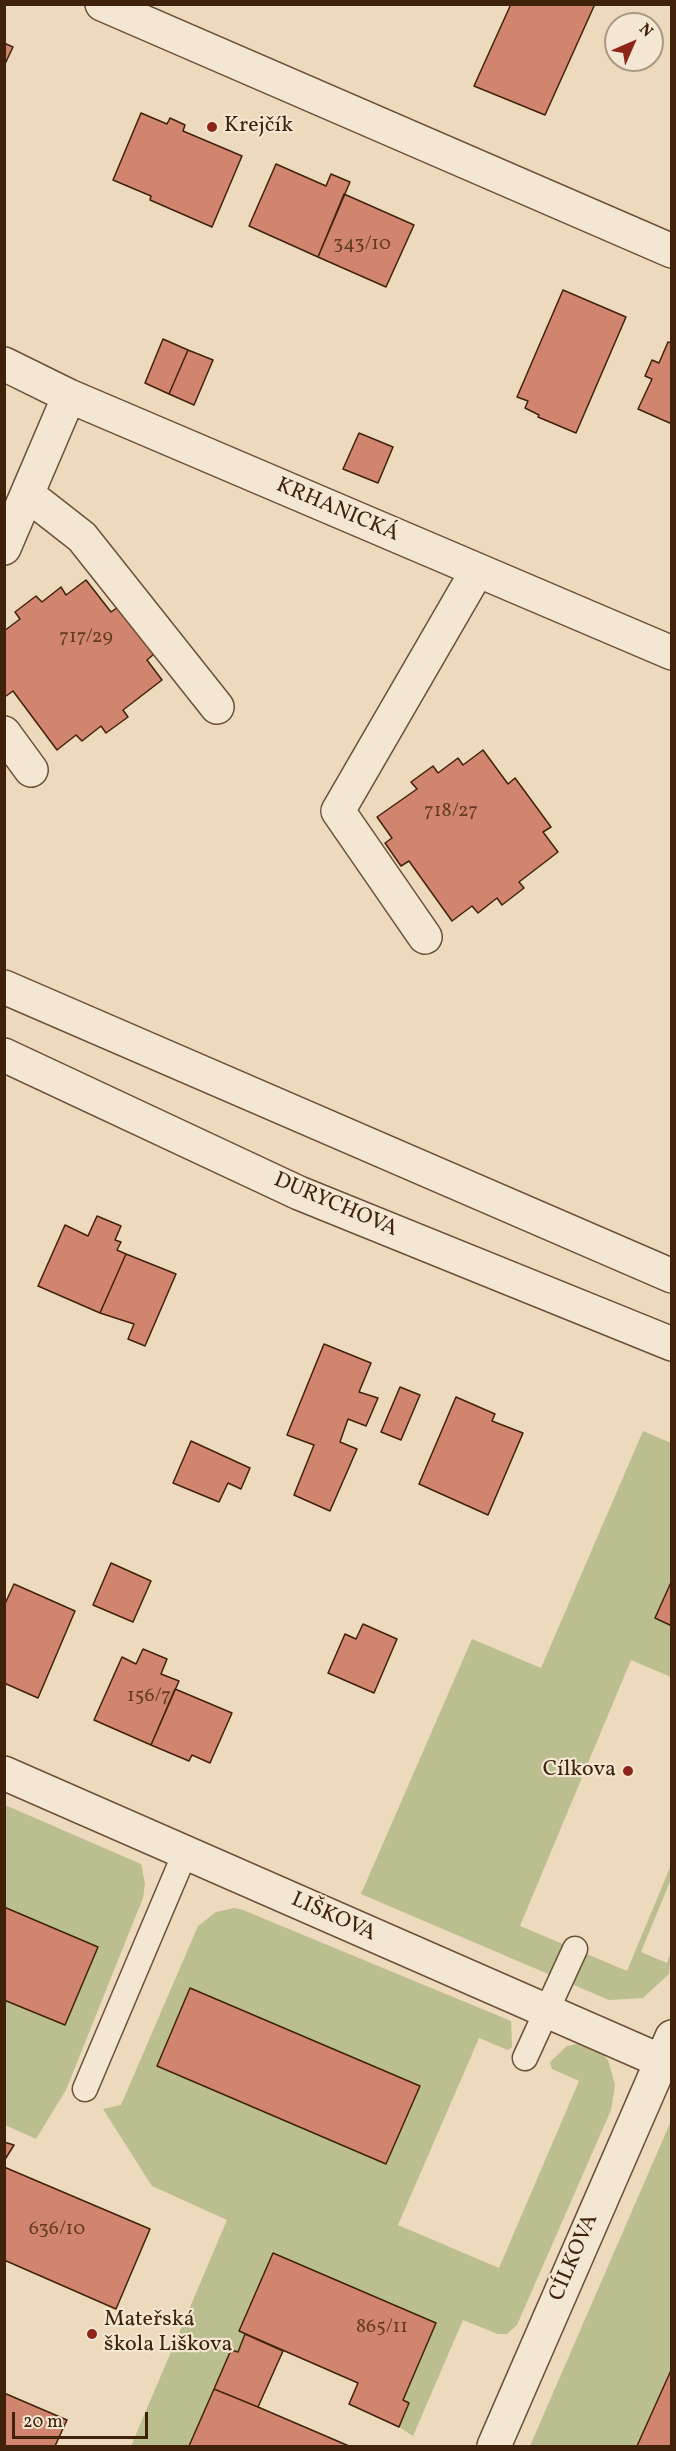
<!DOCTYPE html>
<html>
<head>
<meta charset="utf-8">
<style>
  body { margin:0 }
  #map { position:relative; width:676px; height:2451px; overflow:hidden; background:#edd9bb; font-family:Vollkorn,serif }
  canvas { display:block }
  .frame { position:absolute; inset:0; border:6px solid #40220b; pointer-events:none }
  .north { position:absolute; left:604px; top:12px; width:60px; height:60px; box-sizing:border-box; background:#f3e6d3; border:2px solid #ab9883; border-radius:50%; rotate:45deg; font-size:16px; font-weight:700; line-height:24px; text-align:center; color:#40220b }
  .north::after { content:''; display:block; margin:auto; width:21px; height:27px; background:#8f2418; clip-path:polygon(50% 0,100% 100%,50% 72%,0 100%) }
  .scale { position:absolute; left:12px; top:2412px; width:136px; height:27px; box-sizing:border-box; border:3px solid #40220b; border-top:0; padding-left:8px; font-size:18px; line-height:21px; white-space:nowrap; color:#40220b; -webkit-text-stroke:4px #f3e6d3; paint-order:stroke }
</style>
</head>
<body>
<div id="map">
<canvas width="676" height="2451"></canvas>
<div class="frame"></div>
<div class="north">N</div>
<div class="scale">20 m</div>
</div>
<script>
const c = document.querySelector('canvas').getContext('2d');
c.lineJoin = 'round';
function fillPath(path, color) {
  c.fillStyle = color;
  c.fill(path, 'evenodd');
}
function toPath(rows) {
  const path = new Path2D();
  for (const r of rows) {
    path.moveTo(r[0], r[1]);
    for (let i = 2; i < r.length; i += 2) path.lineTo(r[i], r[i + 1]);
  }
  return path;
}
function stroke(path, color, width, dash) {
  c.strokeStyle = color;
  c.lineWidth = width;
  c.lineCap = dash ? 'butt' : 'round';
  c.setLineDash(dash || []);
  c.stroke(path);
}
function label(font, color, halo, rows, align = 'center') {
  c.font = font + ' Vollkorn,serif';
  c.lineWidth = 4.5;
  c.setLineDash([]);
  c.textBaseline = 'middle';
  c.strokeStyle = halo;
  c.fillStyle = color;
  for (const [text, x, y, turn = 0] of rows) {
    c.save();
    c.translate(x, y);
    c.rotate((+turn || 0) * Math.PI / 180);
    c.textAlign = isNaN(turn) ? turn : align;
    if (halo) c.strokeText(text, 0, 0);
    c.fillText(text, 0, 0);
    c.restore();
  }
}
fillPath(toPath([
  [643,1431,671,1443,671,1580,655,1618,671,1626,671,1677,631,1660,520,1926,627,1971,671,1865,671,1879,641,1952,667,1963,671,1952,669,1974,643,1998,609,2000,361,1894,472,1639,541,1668],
  [5,1805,141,1864,145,1883,143,1898,66,2090,36,2139,5,2125],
  [234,1908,243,1910,511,2021,512,2047,508,2050,479,2038,398,2225,499,2268,579,2081,552,2069,550,2062,567,2046,585,2042,590,2042,608,2060,615,2085,611,2110,517,2325,507,2334,498,2334,463,2320,413,2436,399,2427,409,2403,403,2400,436,2323,273,2253,239,2331,245,2334,238,2352,231,2350,189,2446,131,2446,227,2220,152,2186,103,2109,121,2105,198,1926,216,1912],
  [190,1988,420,2086,387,2164,157,2066],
  [671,2121,671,2368,637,2446,530,2446]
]), '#bbbe8e');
const building = toPath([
  [511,4,595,4,545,115,474,86,511,4],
  [4,43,13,47,4,66,4,43],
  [141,113,167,124,170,118,185,125,183,131,242,156,212,227,150,200,151,196,113,180,141,113],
  [276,164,326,186,331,174,350,182,318,257,249,226,276,164],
  [344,194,414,225,386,287,318,257,344,194],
  [563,290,626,317,576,433,538,417,539,415,525,408,528,401,517,397,563,290],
  [163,339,188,350,169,394,145,383,163,339],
  [668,342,672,343,672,424,638,409,652,379,645,376,652,360,659,363,668,342],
  [188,350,213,360,194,405,169,394,188,350],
  [359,433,393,447,378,483,343,469,359,433],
  [86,580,111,612,118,607,154,654,147,660,162,680,123,710,128,717,106,733,101,726,82,741,76,735,57,750,13,691,6,696,4,695,4,631,20,619,15,612,36,596,42,602,61,587,66,595,86,580],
  [483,750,508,784,515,778,551,827,543,832,558,852,519,882,524,888,502,905,497,898,478,913,472,906,452,921,409,861,401,866,385,843,392,838,377,817,417,789,411,782,433,766,438,773,458,758,463,765,483,750],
  [97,1216,121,1226,115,1240,121,1242,117,1250,126,1254,100,1313,38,1286,65,1225,88,1236,97,1216],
  [126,1254,176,1274,145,1346,128,1339,134,1324,100,1313,126,1254],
  [324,1344,371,1363,359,1392,378,1398,366,1426,348,1419,340,1442,357,1449,330,1511,294,1495,314,1445,287,1435,324,1344],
  [400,1387,420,1395,401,1440,381,1432,400,1387],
  [456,1397,495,1414,492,1421,523,1433,488,1515,419,1484,456,1397],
  [191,1441,250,1468,241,1489,228,1483,219,1502,173,1483,191,1441],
  [111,1563,151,1581,133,1622,93,1605,111,1563],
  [672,1580,672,1626,655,1618,672,1580],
  [14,1584,75,1611,38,1698,4,1683,4,1606,14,1584],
  [363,1624,397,1639,374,1693,328,1673,345,1634,356,1639,363,1624],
  [143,1649,167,1659,161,1674,179,1681,151,1745,94,1720,122,1657,136,1664,143,1649],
  [175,1689,232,1713,210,1763,192,1755,189,1761,151,1745,175,1689],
  [4,1907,98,1947,65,2025,4,2000,4,1907],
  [190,1988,420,2086,386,2164,157,2066,190,1988],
  [4,2142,14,2145,4,2161,4,2142],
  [4,2167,150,2229,116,2309,4,2260,4,2167],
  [273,2253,436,2323,403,2400,409,2403,399,2427,349,2404,358,2383,239,2331,273,2253],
  [245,2334,283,2351,258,2407,214,2389,231,2350,238,2352,245,2334],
  [672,2368,672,2446,637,2446,672,2368],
  [214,2389,258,2407,349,2446,189,2446,214,2389],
  [4,2393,67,2420,55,2446,4,2446,4,2393]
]);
fillPath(building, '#d1856e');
stroke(building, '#40220b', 1.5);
const service = toPath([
  [525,2058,575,1949],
  [85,2089,185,1853]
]);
const minor = toPath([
  [102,4,672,251],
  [4,364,69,396,672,653],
  [27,494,82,537,217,707],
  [4,548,69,396],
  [4,733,31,770],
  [425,937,338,811,477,571],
  [4,1773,661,2061],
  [494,2446,672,2037]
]);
const tertiary = toPath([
  [4,987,672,1276],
  [4,1055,299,1193,672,1344]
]);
stroke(service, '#6b5037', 27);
stroke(minor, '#6b5037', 36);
stroke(tertiary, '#6b5037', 36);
stroke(service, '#f3e6d3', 24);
stroke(minor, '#f3e6d3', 33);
stroke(tertiary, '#f3e6d3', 33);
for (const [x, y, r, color] of [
  [212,127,6,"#8f2418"],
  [628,1771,6,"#8f2418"],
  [92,2334,6,"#8f2418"]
]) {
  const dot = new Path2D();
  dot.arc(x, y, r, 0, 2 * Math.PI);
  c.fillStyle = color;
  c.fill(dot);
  stroke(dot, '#f3e6d3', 2);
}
label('20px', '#643b24', null, [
  ["343/10",362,245],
  ["717/29",86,638],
  ["718/27",451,812],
  ["156/7",149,1697],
  ["636/10",57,2230],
  ["865/11",382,2328]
]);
label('22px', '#40220b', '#f3e6d3', [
  ["Krejčík",224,127],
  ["Cílkova",616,1771,"right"],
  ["Mateřská",104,2321],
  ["škola Liškova",104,2346]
], 'left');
label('22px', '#40220b', '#f3e6d3', [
  ["KRHANICKÁ",337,511,23],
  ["DURYCHOVA",335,1206,23],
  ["LIŠKOVA",333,1918,24],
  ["CÍLKOVA",575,2258,-67]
]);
</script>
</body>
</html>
